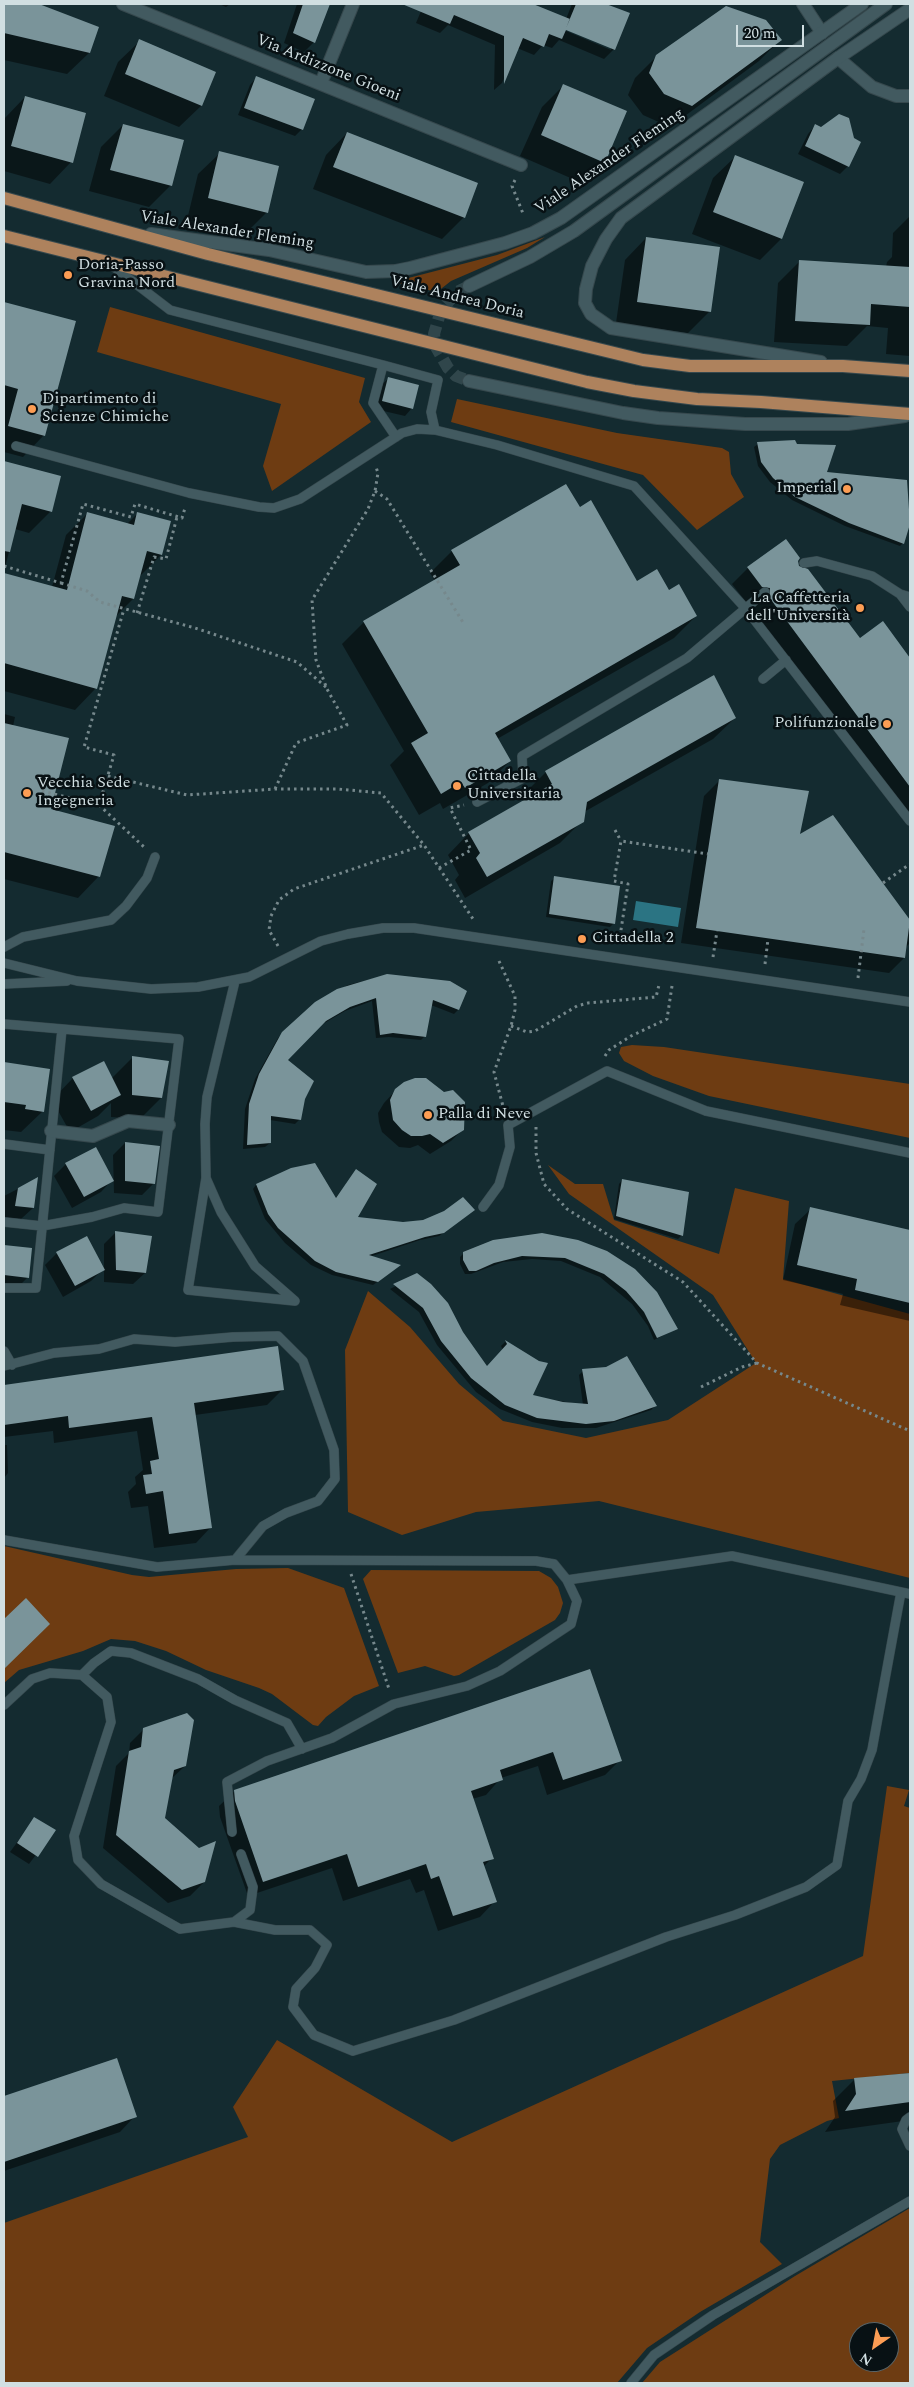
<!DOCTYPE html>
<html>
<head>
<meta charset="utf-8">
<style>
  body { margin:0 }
  #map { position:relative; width:914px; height:2387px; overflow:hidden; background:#142b30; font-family:Spectral,serif }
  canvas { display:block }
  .frame { position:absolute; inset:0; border:5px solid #d1dfe2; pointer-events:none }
  .north { position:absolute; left:849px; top:2322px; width:50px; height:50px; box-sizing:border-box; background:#081114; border:1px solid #586366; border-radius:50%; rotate:213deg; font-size:14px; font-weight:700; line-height:20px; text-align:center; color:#d1dfe2 }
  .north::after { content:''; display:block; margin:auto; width:18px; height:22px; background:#fc9d54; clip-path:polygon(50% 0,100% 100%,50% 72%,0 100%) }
  .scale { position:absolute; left:736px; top:25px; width:68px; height:22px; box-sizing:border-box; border:2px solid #d1dfe2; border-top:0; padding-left:6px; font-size:15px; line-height:18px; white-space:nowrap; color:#d1dfe2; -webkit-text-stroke:4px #081114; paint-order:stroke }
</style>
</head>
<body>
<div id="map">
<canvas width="914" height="2387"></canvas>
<div class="frame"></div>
<div class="north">N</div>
<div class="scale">20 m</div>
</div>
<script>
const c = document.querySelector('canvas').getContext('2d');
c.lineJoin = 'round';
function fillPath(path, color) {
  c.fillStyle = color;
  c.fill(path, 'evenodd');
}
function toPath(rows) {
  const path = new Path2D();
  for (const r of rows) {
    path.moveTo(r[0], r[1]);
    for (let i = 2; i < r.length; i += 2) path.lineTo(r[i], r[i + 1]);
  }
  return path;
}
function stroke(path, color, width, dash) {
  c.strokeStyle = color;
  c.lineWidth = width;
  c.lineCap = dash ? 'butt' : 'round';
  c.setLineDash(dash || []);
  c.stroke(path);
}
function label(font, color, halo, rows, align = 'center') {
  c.font = font + ' Spectral,serif';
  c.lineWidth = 5;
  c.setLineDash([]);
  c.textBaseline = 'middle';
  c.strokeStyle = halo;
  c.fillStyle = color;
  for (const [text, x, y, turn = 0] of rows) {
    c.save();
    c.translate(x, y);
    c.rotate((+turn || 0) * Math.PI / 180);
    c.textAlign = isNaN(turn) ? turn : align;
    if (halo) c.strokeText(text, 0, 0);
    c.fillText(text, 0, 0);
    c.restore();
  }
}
fillPath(toPath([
  [545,237,527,248,451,281,437,292,393,282,497,255],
  [110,307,365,378,359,402,371,422,272,491,263,466,281,404,97,352],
  [457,399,617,433,722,448,729,452,731,474,744,497,697,530,643,475,451,422],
  [632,1045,664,1047,910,1084,910,1138,709,1096,653,1076,624,1061,619,1053,621,1047],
  [548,1165,575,1184,603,1184,614,1220,719,1254,735,1188,789,1201,783,1279,910,1314,910,1578,599,1501,476,1512,402,1535,348,1512,345,1350,368,1291,410,1327,459,1384,503,1421,586,1438,668,1420,756,1363,713,1295,569,1194],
  [4,1546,132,1575,149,1577,236,1569,288,1568,344,1588,379,1686,354,1696,326,1717,318,1726,313,1725,272,1694,259,1688,206,1670,166,1651,135,1641,111,1639,83,1651,19,1670,4,1683],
  [371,1570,539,1571,551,1578,558,1587,563,1603,560,1613,555,1620,459,1675,454,1676,425,1666,398,1673,363,1579],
  [887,1786,909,1790,904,1806,910,1808,910,2073,832,2081,839,2118,827,2121,780,2145,770,2159,760,2242,782,2264,700,2312,647,2348,617,2383,4,2383,4,2223,248,2137,233,2107,277,2040,452,2142,863,1956],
  [910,2208,910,2383,642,2383,660,2362,795,2276],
  [859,2332,889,2332,889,2362,859,2362]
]), '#6e3c12');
fillPath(toPath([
  [636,901,681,908,678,927,633,920]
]), '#2b7483');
fillPath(toPath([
  [4,4,36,4,97,28,89,53,67,74,4,60],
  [219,4,230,4,226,7],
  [297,4,328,4,314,42,304,52,284,43],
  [424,4,530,4,566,19,572,4,603,4,628,14,614,49,604,59,559,40,552,48,543,45,534,55,517,48,502,83,494,90,495,45,448,25,440,33,416,23],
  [560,26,611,47,611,50,559,28],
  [780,40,759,61,670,127,643,115,628,95,635,78,657,56],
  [140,41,215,72,201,106,179,127,104,96,118,62],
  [256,78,313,100,302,129,295,136,238,115,250,85],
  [564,85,604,162,582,183,520,156,542,107],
  [25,97,71,162,50,184,4,171,4,119],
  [123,125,183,140,170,186,149,207,89,191,101,147],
  [815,126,848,166,840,174,798,154,808,134],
  [347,133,464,217,442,239,313,189,326,155],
  [220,153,267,212,245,234,187,220,198,174],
  [735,157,781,239,760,260,692,234,713,178],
  [910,216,910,356,886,354,888,328,867,326,847,346,774,342,778,283,800,261,886,267,887,262,892,257,893,233],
  [646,238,709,312,688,333,616,323,625,260],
  [4,303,74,322,44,435,23,457,4,452],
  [388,379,412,408,405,416,375,409,380,386],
  [758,444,825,473,910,514,903,543,900,546,845,526,792,500,770,482,758,466,754,447],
  [4,462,60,477,51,511,29,533,15,529,4,571],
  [566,486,579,509,637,583,668,592,696,616,674,638,497,739,510,761,488,783,443,809,440,803,419,815,390,765,404,751,342,644,364,622,435,581,430,573,452,551],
  [138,513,170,522,161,555,139,577,133,599,115,617,96,688,75,710,4,691,4,574,52,587,66,535,87,514,127,524],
  [786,540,798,568,859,640,883,622,910,660,910,823,754,613,755,604,746,602,732,584,748,568],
  [4,714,15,717,13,726,50,810,99,876,78,898,4,879],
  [735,718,713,739,584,812,582,821,560,843,465,898,455,880,459,875,448,855,469,833,528,800,525,793,546,772],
  [719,781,799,836,832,817,910,922,910,943,906,947,904,958,889,973,681,943,704,796],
  [555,878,614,923,610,927,546,917,551,881],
  [387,975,458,1010,454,1014,431,1005,425,1036,421,1040,389,1037,376,1038,372,1001,345,1011,321,1025,286,1060,307,1088,299,1120,295,1124,270,1120,270,1143,265,1147,243,1149,245,1109,255,1079,278,1038,315,1003,348,985],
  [133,1057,161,1098,140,1119,111,1117,111,1103,98,1116,70,1132,52,1100,73,1078,111,1079],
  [4,1063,49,1070,43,1111,21,1132,4,1130],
  [396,1090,463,1129,451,1141,430,1154,418,1145,410,1148,399,1147,382,1132,379,1122,378,1113,384,1103],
  [125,1143,154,1183,142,1195,114,1193,113,1155],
  [96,1148,112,1180,101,1192,72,1208,54,1176,66,1164],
  [353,1175,356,1218,403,1223,469,1214,439,1236,420,1240,369,1257,395,1269,373,1285,332,1275,311,1265,285,1243,265,1219,253,1189,256,1185,335,1199],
  [37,1179,33,1208,21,1219,4,1217,4,1196],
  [622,1180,682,1235,678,1239,614,1219,619,1184],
  [811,1209,910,1232,910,1321,840,1305,843,1294,783,1280,795,1224],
  [116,1232,145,1273,133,1284,104,1282,104,1244],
  [87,1238,103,1269,91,1281,63,1297,45,1265,56,1254],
  [577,1241,676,1329,654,1340,648,1326,632,1304,600,1277,561,1261,532,1259,503,1262,471,1274,465,1274,460,1264,460,1257,463,1254],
  [4,1246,31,1249,28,1277,16,1289,4,1288],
  [417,1275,487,1368,503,1350,501,1346,505,1342,539,1362,531,1396,583,1405,579,1375,583,1371,656,1405,651,1410,596,1428,562,1428,532,1422,500,1409,476,1392,437,1345,419,1312,390,1289],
  [277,1348,282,1390,267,1405,195,1415,211,1527,196,1543,154,1548,148,1506,131,1508,128,1492,136,1484,135,1477,143,1470,137,1431,54,1443,53,1431,4,1437,4,1386],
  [4,1445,7,1445,8,1473,4,1478],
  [589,1670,620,1760,605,1775,547,1795,538,1766,501,1778,486,1795,472,1799,492,1858,483,1867,495,1901,480,1917,438,1931,424,1890,416,1893,410,1879,343,1901,332,1868,248,1896,220,1817,219,1806,235,1791],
  [144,1729,185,1766,171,1779,164,1819,204,1882,190,1896,168,1903,103,1848,116,1766,129,1753,130,1743],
  [35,1818,54,1831,29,1864,10,1852],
  [116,2059,135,2116,120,2132,4,2171,4,2098],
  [910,2075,910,2120,825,2132,835,2117,833,2101,855,2079]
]), '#0007');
fillPath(toPath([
  [4,4,39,4,99,27,90,53,4,33],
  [303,4,330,4,315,43,293,33],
  [402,4,533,4,570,19,566,28,576,4,606,4,630,13,615,50,566,30,562,39,549,34,544,47,523,38,504,84,504,36,454,15,450,24],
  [726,6,766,20,782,40,692,106,664,94,649,73,656,55],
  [139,39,216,72,202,106,125,74],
  [256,76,315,99,303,130,244,108],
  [563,84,627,111,605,163,541,135],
  [25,96,86,113,73,163,11,146],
  [839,114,849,118,854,138,861,142,849,167,805,146,815,124,821,127],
  [123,124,184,140,172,186,110,170],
  [347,132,478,183,465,218,333,167],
  [219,151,279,166,268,213,208,198],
  [735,155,804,182,782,239,713,212],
  [646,237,720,247,711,312,637,302],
  [799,260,910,267,910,307,871,304,870,325,795,321],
  [4,302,76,321,45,436,8,426,18,389,4,385],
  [388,377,419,385,413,409,382,401],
  [795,440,797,444,836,445,827,472,907,480,910,524,904,544,849,523,795,497,773,478,761,462,757,442],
  [4,461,61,476,52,512,22,504,10,552,4,551],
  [566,484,580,507,591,500,637,581,657,569,669,590,679,584,697,616,495,733,511,761,465,788,461,782,441,794,411,743,428,733,363,621,460,565,451,550],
  [87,512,134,525,137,512,171,521,162,555,147,551,134,599,122,596,97,689,4,663,4,573,67,590],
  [786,539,800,558,798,561,799,566,808,569,860,638,883,621,910,658,910,787,769,597,770,588,762,587,747,567],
  [714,675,736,718,587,802,584,822,487,877,476,858,480,853,468,832,552,784,545,771],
  [4,723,69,738,51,809,115,826,100,877,4,852],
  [719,779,809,791,800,834,833,815,910,920,905,958,696,928],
  [554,876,620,886,615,924,549,914],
  [387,974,450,981,467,991,459,1010,433,1000,426,1037,393,1033,380,1035,376,998,350,1007,326,1021,288,1060,314,1081,305,1099,301,1120,271,1116,271,1143,247,1145,249,1104,259,1074,282,1032,315,1002,337,989],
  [132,1056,169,1061,162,1098,132,1095],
  [104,1061,121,1095,91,1111,72,1077],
  [4,1062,50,1069,44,1112,25,1109,26,1105,4,1102],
  [415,1078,426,1078,444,1092,453,1090,465,1102,464,1130,443,1143,430,1134,422,1136,411,1136,402,1130,393,1120,390,1100,395,1089,404,1082],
  [125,1142,160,1146,155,1184,125,1181],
  [96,1147,114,1181,84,1197,65,1163],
  [315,1163,336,1198,356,1169,377,1184,358,1217,403,1222,423,1220,444,1211,463,1197,475,1210,444,1233,425,1237,369,1255,401,1265,378,1282,336,1272,315,1261,278,1228,268,1214,256,1184,291,1168],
  [38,1177,34,1208,15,1206,18,1188],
  [622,1179,689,1192,683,1236,616,1216],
  [810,1207,910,1230,910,1303,855,1290,857,1279,797,1265],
  [115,1231,152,1236,146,1273,116,1270],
  [542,1233,578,1240,607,1251,635,1269,657,1292,678,1329,657,1338,644,1312,626,1291,604,1274,565,1258,522,1256,494,1263,476,1271,469,1271,463,1260,463,1252,493,1240],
  [87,1236,105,1270,75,1286,56,1252],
  [4,1245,32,1248,29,1278,4,1275],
  [417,1273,431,1284,448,1303,463,1332,487,1366,507,1344,505,1340,539,1361,548,1363,533,1395,563,1402,588,1404,582,1369,606,1367,627,1356,657,1406,614,1421,586,1424,537,1418,505,1405,471,1378,441,1341,423,1308,393,1284],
  [278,1346,284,1390,194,1403,212,1528,169,1534,163,1491,146,1494,143,1475,152,1474,150,1461,159,1459,152,1417,69,1428,68,1416,4,1425,4,1385],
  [26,1598,50,1624,4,1669,4,1619],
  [590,1669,622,1761,563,1780,553,1752,500,1770,503,1780,471,1791,494,1859,483,1862,497,1902,453,1916,439,1876,431,1879,426,1864,358,1887,347,1854,263,1882,235,1801,234,1790],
  [187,1713,194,1720,186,1766,174,1770,165,1818,199,1848,216,1841,205,1882,182,1890,116,1835,129,1751,141,1747,143,1728],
  [34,1817,56,1830,38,1857,17,1843],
  [117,2058,137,2117,4,2162,4,2096],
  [910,2073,910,2102,845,2111,856,2094,854,2078]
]), '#7a949a');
stroke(toPath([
  [469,286,457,292,441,310,434,334,436,347,448,368,456,376,469,381]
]), '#30464b', 12, [12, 6]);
const lane = toPath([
  [110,264,170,310,383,365,373,403,396,437],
  [383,365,438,380,431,412,435,430],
  [16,446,189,493,259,507,274,508,300,499,402,433,417,429,435,430,497,445,634,486,746,609,910,821],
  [804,563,817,561,872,576,900,594,910,597],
  [900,594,910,607],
  [763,679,786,660],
  [477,802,523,778,522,756,687,658,765,592],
  [4,947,23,937,111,920,126,906,147,878,155,857],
  [4,963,77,981,151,989,198,987,249,977,321,941,348,934,383,928,414,928,910,1002],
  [4,984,67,981],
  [4,1024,179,1039,158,1212,124,1208,92,1217,42,1226,4,1222],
  [4,1144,50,1150],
  [206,1178,188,1290,295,1301,255,1266,221,1212,206,1178,205,1124,207,1097,235,981],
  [483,1207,499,1185,510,1147,508,1125,607,1071,706,1111,910,1153],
  [4,1288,36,1288,62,1029],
  [4,1351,12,1365],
  [4,1366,54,1353,99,1349,134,1339,175,1342,233,1337,278,1336,303,1361,334,1450,335,1479,318,1501,286,1513,263,1526,235,1560],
  [4,1540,157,1567,235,1560,536,1561,554,1564,567,1580,577,1601,571,1624,500,1671,467,1686,394,1704,332,1738,267,1761,227,1782,232,1832],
  [567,1580,732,1556,910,1594],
  [82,1675,94,1663,111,1651,131,1653,198,1679,235,1700,287,1723,302,1749],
  [4,1705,32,1679,50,1673,82,1675,107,1697,111,1722,74,1836,78,1860,101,1884,180,1929,234,1922,250,1910,253,1887,241,1854],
  [234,1922,275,1930,310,1930,327,1945,315,1968,296,1989,293,2007,314,2035,353,2051,454,2020,666,1937,735,1915,806,1887,837,1865,848,1801,861,1779,872,1750,901,1592],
  [910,2117,906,2120,902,2129,910,2146],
  [631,2383,654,2355,713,2315,910,2201]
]);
const street = toPath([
  [123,4,521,165],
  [803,4,822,33],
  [838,58,872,87,896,96,910,96],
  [321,83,353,4],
  [51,1131,93,1136,128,1121,169,1125]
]);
const secondary = toPath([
  [151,234,269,250,366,272,395,271,410,268,505,243,533,233,561,218,862,4],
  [469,286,530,257,574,231,886,4],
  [821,362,611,328,591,314,585,303,586,289,592,266,606,239,621,218,838,58,910,9],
  [469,381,623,413,658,418,745,424,848,424,905,416]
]);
const primary = toPath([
  [4,198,208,254,643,360,690,366,843,366,910,371],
  [4,236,587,382,634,391,697,399,761,402,910,414]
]);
stroke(lane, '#36484d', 10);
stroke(street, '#36484d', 14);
stroke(secondary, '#36484d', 14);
stroke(primary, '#36484d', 14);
stroke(toPath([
  [515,180,512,186,524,216],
  [375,491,387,499,464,624],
  [4,566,61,583,83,504,131,517,135,504,182,518,185,508],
  [61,583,87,591,100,602,195,628,297,662,327,688],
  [137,613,154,557,166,559,177,517],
  [108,776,187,795,275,789,338,789,381,793,424,845,475,922],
  [275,789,296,743,347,725,327,689,316,660,312,600,368,509,375,491,378,473,376,467],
  [42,791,99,805,114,755,84,747,124,609],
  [99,805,144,847],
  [615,830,621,841],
  [439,868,471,850,450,808,464,805],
  [883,883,910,864],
  [619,943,628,884,614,881,621,841,708,854],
  [278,946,269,930,271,916,279,900,294,889,424,845],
  [713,957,717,931],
  [499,961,515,996,515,1010,511,1026,494,1072,504,1110],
  [765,964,768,939],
  [858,978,864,929],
  [511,1026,527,1032,535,1031,577,1006,588,1003,656,997,659,985],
  [605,1056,609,1050,631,1036,667,1019,672,986],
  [536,1127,536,1153,544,1184,567,1209,683,1282,757,1363,910,1431],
  [701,1387,742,1367,757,1363],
  [351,1574,389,1689]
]), '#76888c', 3, [2.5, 4]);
stroke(lane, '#425a60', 9);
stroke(street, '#425a60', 12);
stroke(secondary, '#425a60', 12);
stroke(primary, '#ae825d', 12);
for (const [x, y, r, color] of [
  [68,275,5,"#fc9d54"],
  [32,409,5,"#fc9d54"],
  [847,489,5,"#fc9d54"],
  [860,608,5,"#fc9d54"],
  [887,724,5,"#fc9d54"],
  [457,786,5,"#fc9d54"],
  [27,793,5,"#fc9d54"],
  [582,939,5,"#fc9d54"],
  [428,1115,5,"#fc9d54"]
]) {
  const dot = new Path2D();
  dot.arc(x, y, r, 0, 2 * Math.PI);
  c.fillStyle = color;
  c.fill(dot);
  stroke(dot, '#081114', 2);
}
label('16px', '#d1dfe2', '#081114', [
  ["Via Ardizzone Gioeni",328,69,22],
  ["Viale Alexander Fleming",610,162,-34],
  ["Viale Alexander Fleming",227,231,9],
  ["Viale Andrea Doria",457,298,14]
]);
label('16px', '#d1dfe2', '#081114', [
  ["Doria-Passo",78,266],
  ["Gravina Nord",78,284],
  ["Dipartimento di",42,400],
  ["Scienze Chimiche",42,418],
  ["Imperial",837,489,"right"],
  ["La Caffetteria",850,599,"right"],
  ["dell'Università",850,617,"right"],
  ["Polifunzionale",877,724,"right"],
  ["Cittadella",467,777],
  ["Universitaria",467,795],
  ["Vecchia Sede",37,784],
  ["Ingegneria",37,802],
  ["Cittadella 2",592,939],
  ["Palla di Neve",438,1115]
], 'left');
</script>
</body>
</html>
